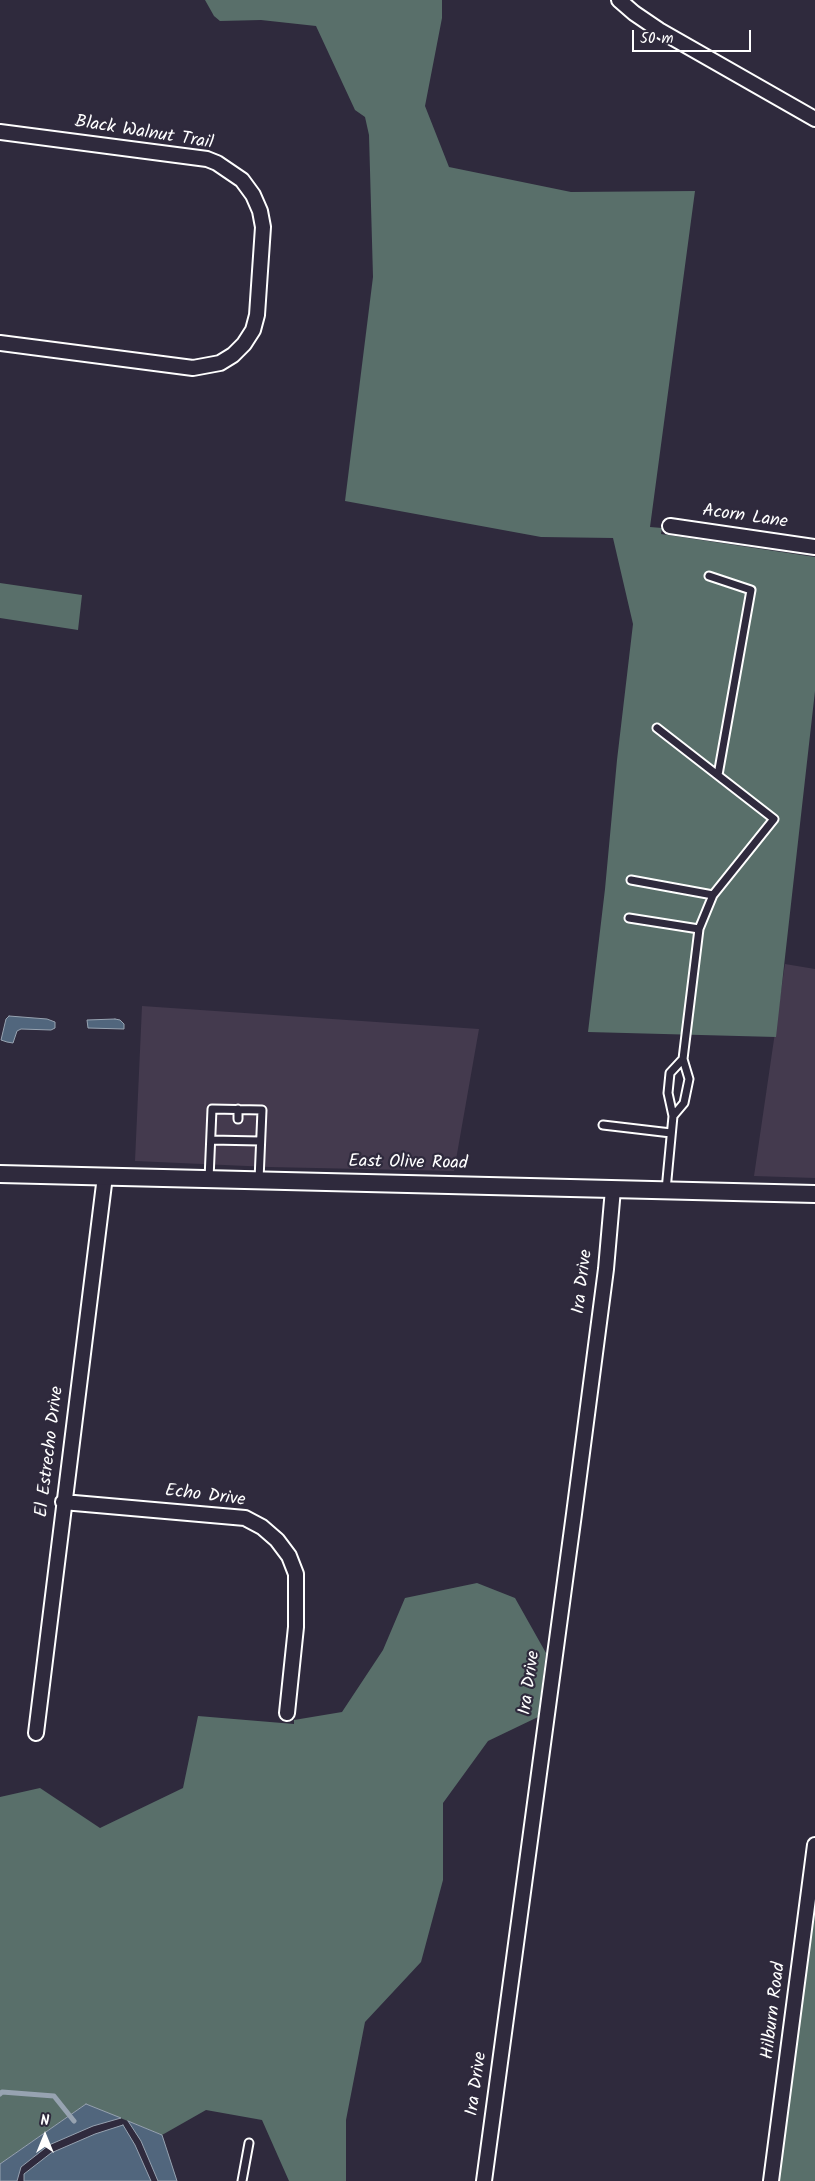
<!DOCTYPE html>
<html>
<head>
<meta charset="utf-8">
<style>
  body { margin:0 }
  #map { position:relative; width:815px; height:2181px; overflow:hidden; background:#2f2a3d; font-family:Kalam,sans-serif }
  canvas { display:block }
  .north { position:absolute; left:20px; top:2111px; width:50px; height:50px; -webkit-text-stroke:4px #2f2a3d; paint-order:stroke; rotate:0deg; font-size:14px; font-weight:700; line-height:20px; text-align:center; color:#fff }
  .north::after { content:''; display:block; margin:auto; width:18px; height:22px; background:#fff; clip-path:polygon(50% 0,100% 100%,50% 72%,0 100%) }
  .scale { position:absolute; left:632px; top:30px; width:119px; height:22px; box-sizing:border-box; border:2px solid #fff; border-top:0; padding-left:6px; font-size:15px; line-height:18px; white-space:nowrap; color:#fff; -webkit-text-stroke:4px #2f2a3d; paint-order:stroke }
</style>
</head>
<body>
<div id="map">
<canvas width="815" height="2181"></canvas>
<div class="north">N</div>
<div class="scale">50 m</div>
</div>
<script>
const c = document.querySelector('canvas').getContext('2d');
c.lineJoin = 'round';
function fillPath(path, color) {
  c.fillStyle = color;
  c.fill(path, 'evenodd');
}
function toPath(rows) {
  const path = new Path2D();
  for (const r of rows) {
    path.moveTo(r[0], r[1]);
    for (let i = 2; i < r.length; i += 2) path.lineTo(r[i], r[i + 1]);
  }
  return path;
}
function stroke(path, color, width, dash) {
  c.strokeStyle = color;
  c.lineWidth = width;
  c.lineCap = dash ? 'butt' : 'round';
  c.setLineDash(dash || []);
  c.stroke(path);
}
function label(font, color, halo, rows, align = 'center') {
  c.font = font + ' Kalam,sans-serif';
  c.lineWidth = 4.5;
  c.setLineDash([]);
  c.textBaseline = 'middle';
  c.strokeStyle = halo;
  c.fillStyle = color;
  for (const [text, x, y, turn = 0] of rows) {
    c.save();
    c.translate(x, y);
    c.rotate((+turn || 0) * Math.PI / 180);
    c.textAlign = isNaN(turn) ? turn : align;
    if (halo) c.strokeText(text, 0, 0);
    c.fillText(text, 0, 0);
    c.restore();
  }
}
fillPath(toPath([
  [785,964,815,969,815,1178,754,1176],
  [142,1006,479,1029,454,1171,269,1167,135,1161]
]), '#443a4e');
fillPath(toPath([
  [205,0,442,0,442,18,425,106,449,167,571,192,695,191,650,527,662,528,661,534,815,557,815,691,776,1037,588,1032,605,889,617,760,633,624,613,538,541,537,345,501,373,277,369,135,365,117,355,110,316,26,261,20,220,21,214,16],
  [0,583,82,595,78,630,0,618],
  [477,1583,515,1598,546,1653,538,1717,488,1741,443,1803,443,1880,421,1962,365,2022,346,2120,346,2181,289,2181,262,2120,206,2110,162,2135,86,2104,0,2164,0,1797,40,1788,100,1828,183,1788,198,1716,294,1724,294,1720,342,1712,383,1650,405,1598],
  [815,1907,815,2181,779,2181]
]), '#596f6a');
const water = toPath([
  [9,1016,47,1019,55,1022,55,1028,51,1030,21,1029,17,1031,13,1043,7,1042,1,1040,6,1019,9,1016],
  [115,1019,120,1020,124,1024,124,1029,88,1028,87,1020,115,1019],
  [86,2104,121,2118,93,2126,49,2145,21,2167,17,2181,0,2181,0,2164,86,2104],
  [128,2121,162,2135,177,2181,158,2181,141,2141,128,2121],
  [123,2125,135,2145,151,2181,24,2181,24,2174,51,2153,95,2134,123,2125]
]);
fillPath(water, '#51667d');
stroke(water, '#97a3b1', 1);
stroke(toPath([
  [0,2094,2,2092,54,2096,74,2121]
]), '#97a3b1', 5);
const service = toPath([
  [709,576,751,590,718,775],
  [657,728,774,819,713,895,699,929,683,1059,689,1079,684,1103,673,1116],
  [631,880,713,895],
  [629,918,699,929],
  [238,1109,238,1119],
  [603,1125,671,1133],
  [211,1140,260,1141],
  [209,1179,212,1109,262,1110,259,1180],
  [666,1190,673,1116,668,1093,670,1073,683,1059],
  [242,2181,249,2143]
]);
const minor = toPath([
  [619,0,634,13,659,30,815,119],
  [0,132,207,159,217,163,242,180,253,195,260,211,263,227,257,315,253,330,244,344,233,355,220,363,193,368,0,343],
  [670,526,815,547],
  [63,1502,245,1518,262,1527,277,1540,289,1556,296,1574,296,1627,287,1713],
  [36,1733,105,1176],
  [484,2181,574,1514,606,1269,613,1189],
  [771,2181,815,1845]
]);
const tertiary = toPath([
  [0,1174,815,1194]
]);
stroke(service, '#fff', 11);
stroke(minor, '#fff', 18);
stroke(tertiary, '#fff', 20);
stroke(service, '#2f2a3d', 7);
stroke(minor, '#2f2a3d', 14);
stroke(tertiary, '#2f2a3d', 16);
label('18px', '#fff', '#2f2a3d', [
  ["Black Walnut Trail",144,134,9],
  ["Acorn Lane",745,518,8],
  ["East Olive Road",408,1164,1],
  ["Ira Drive",584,1282,-83],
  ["El Estrecho Drive",51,1452,-83],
  ["Echo Drive",205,1497,7],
  ["Ira Drive",531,1683,-82],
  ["Hilburn Road",775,2011,-83],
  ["Ira Drive",478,2084,-82]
]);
</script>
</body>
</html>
